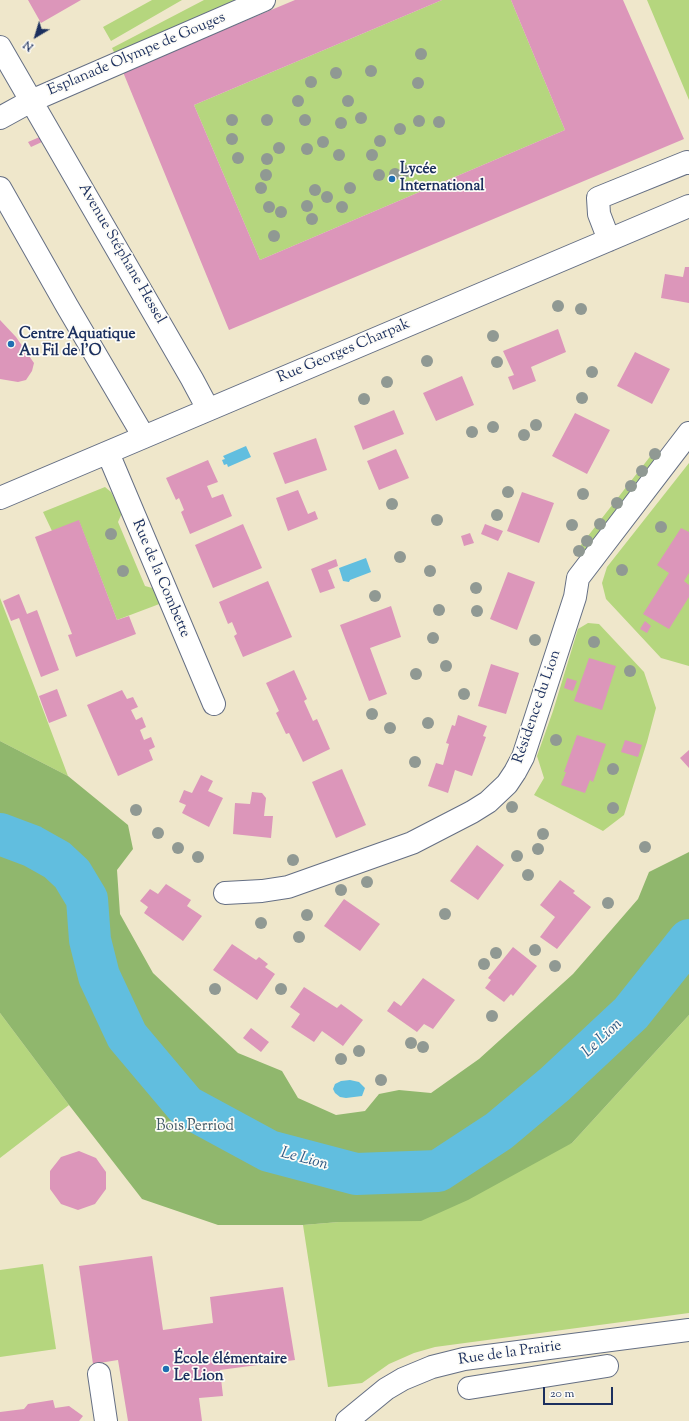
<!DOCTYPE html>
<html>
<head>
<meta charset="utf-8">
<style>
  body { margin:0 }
  #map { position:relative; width:689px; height:1421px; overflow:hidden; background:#efe7cb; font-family:"Sorts Mill Goudy",serif }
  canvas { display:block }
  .north { position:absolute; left:16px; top:16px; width:40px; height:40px; -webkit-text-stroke:3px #fdfcf7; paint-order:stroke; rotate:218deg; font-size:11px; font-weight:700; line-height:16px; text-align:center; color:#1b2f5e }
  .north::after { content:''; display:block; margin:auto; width:14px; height:18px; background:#1b2f5e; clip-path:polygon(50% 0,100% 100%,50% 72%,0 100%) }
  .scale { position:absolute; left:543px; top:1387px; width:70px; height:18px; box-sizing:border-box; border:2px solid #1b2f5e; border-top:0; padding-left:5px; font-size:12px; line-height:14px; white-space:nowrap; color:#1b2f5e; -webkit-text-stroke:3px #fdfcf7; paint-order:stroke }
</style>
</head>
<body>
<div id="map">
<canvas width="689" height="1421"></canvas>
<div class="north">N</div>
<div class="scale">20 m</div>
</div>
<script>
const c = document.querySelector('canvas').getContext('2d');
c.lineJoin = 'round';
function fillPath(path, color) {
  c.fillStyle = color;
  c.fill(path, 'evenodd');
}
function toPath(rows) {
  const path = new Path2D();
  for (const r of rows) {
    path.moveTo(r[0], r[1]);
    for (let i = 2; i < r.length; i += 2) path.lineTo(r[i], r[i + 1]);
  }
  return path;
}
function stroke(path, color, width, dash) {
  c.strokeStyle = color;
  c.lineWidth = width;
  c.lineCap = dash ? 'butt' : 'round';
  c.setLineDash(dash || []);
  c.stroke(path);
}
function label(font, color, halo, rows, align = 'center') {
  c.font = font + ' "Sorts Mill Goudy",serif';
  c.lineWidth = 3.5;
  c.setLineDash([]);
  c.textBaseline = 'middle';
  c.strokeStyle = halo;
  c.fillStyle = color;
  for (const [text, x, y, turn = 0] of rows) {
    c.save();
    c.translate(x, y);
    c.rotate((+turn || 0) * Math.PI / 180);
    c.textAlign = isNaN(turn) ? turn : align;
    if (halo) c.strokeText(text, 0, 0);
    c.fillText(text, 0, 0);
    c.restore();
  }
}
fillPath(toPath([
  [152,0,182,0,111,41,103,27],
  [204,0,242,0,115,54,112,48],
  [442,0,511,0,565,130,260,260,194,105],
  [647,0,689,0,689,100],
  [656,449,659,452,659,455,582,555,578,555,576,552,577,550],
  [689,463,689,666,661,658,606,599,602,583,607,567],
  [105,487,111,492,122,513,118,522,145,586,156,589,162,603,117,620,79,521,52,531,43,512],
  [0,598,36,691,68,776,0,741],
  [588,623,599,624,644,672,656,708,647,742,624,815,603,831,534,795,544,778,537,756,553,711,578,629],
  [0,1013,69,1105,0,1158],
  [689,1015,689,1313,435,1347,414,1353,389,1364,362,1383,328,1387,303,1225,339,1222,572,1143],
  [43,1264,56,1349,0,1357,0,1270]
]), '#b5d67e');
fillPath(toPath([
  [0,741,68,776,128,825,133,849,117,870,120,914,153,973,238,1053,282,1071,298,1098,336,1115,365,1111,379,1094,399,1090,431,1093,479,1059,573,974,638,899,649,872,689,852,689,1015,572,1143,468,1200,421,1221,339,1222,303,1225,218,1225,142,1199,69,1105,0,1013]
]), '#90b76d');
fillPath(toPath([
  [246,446,251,457,228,467,227,464,224,465,222,460,225,459,223,456],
  [366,558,371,572,350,580,349,582,343,581,339,568],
  [350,1080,359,1082,365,1088,362,1096,346,1098,340,1097,335,1093,333,1089,335,1084,341,1081]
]), '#61bedf');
stroke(toPath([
  [0,834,32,846,57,860,72,874,87,899,90,940,99,976,127,1036,186,1106,269,1151,356,1174,438,1171,499,1131,555,1084,631,1013,689,940]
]), '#61bedf', 42);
fillPath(toPath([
  [28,0,81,0,41,23],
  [295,0,442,0,194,105,260,260,565,130,511,0,623,0,684,139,229,330,123,72],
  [42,136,44,141,31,147,28,142],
  [685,267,689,267,689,303,661,298,665,274,683,277],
  [0,320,16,337,34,363,32,371,26,380,18,382,0,379],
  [558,329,566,352,531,367,536,381,513,390,508,377,514,375,503,351],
  [635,352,670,369,652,404,617,386],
  [462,376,474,405,436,421,423,393],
  [394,410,404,434,363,450,354,426],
  [575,413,610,430,587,474,552,456],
  [316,438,327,470,285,484,273,453],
  [396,449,409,478,379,490,367,461],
  [208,460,218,482,207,486,212,498,223,494,232,516,190,534,181,512,184,510,182,505,179,498,176,500,166,478],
  [298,490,308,514,315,511,318,519,288,531,276,498],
  [522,492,554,503,539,543,507,531],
  [79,520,117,620,129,616,136,634,76,657,68,635,72,634,35,537],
  [243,524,262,568,213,588,195,545],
  [485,524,503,531,498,541,481,534],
  [681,528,689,532,689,573,684,581,689,585,689,597,669,629,643,614,669,573,657,565],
  [470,533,474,543,464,546,461,536],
  [336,559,338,566,328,570,335,588,320,593,311,569],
  [508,572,535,582,517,630,490,619],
  [268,581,292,637,243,657,234,636,237,634,232,622,228,624,219,602],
  [19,594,27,614,37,610,59,670,41,677,19,618,11,621,3,601],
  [391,606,401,637,370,648,387,694,369,701,340,625],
  [645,621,651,626,647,633,640,629],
  [589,658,616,666,602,710,574,701],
  [491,664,519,673,506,714,478,706],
  [294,670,307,699,304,701,313,721,317,719,330,749,303,762,289,733,286,734,276,713,279,711,266,683],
  [567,678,577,681,573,691,564,688],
  [57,689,67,716,49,723,39,696],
  [122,690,127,699,133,697,138,707,131,710,136,720,142,717,146,727,140,730,144,740,151,737,155,747,149,750,153,760,118,776,87,705],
  [458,715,487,726,483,736,486,737,472,776,455,770,448,793,428,786,436,763,443,765,449,744,446,743,452,725,455,726],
  [577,735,606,744,593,782,590,780,585,793,561,785,566,772,564,772],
  [625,740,642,745,638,757,621,752],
  [689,750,689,768,680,758],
  [342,769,366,825,336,838,312,782],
  [201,775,213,781,208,791,223,798,209,827,182,813,186,805,179,802,184,790,192,793],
  [252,792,262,793,266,798,264,816,273,816,271,838,233,834,235,803,250,804],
  [477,845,504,865,478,900,450,881],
  [560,880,575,891,573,893,591,907,557,949,540,937,555,917,540,905],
  [166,884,191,900,187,906,202,916,183,941,144,913,148,907,140,901,150,889,158,894],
  [344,899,380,924,360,951,324,926],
  [232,944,256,960,259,957,268,964,265,967,275,974,257,1000,213,970],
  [513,947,537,966,513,996,511,994,504,1002,485,988,491,980,488,978],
  [423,978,455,1000,433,1029,424,1024,417,1032,387,1011,394,1001,401,1006],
  [304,987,337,1008,341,1004,363,1020,343,1046,322,1031,314,1042,291,1027,300,1014,290,1007],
  [251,1028,269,1042,261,1052,243,1038],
  [79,1151,96,1158,106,1172,106,1189,95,1204,78,1210,61,1204,50,1189,50,1171,61,1157],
  [152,1256,163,1330,213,1323,210,1297,283,1287,295,1360,220,1370,223,1396,199,1398,202,1421,128,1421,118,1360,93,1364,79,1266],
  [53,1400,55,1408,69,1406,83,1416,79,1421,0,1421,0,1412,24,1409,28,1404]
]), '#dc96ba');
const minor = toPath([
  [0,47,192,379,208,409],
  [0,118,31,101,264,0],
  [0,188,67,306,144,437],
  [609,240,599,214,598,198,687,162,689,163],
  [108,453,214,704],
  [0,498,689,206],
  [225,893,262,891,288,887,412,843,472,812,488,802,507,784,515,772,523,757,575,597,578,578,689,433],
  [99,1374,106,1421],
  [469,1388,607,1366],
  [347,1421,386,1389,403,1379,432,1367,464,1359,689,1330]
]);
stroke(minor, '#656f84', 24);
stroke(minor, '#fff', 22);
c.fillStyle = '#909993';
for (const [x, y] of [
  [421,54],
  [371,71],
  [336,73],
  [311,82],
  [418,83],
  [298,101],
  [348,101],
  [361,118],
  [232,120],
  [267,120],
  [305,120],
  [419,121],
  [439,122],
  [341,123],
  [400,129],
  [232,139],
  [380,141],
  [323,142],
  [279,148],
  [307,149],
  [339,155],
  [372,155],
  [238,158],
  [267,159],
  [407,171],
  [395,174],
  [266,175],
  [379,175],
  [261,188],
  [350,188],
  [315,190],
  [327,197],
  [307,206],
  [269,207],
  [342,207],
  [281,212],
  [312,219],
  [274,236],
  [558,306],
  [581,309],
  [493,336],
  [427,361],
  [497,362],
  [592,372],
  [387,382],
  [582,398],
  [364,399],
  [536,425],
  [493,427],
  [472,432],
  [524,435],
  [655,454],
  [642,471],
  [631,486],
  [508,492],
  [583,494],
  [617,503],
  [392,504],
  [497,515],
  [437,520],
  [600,524],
  [572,525],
  [661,527],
  [111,534],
  [587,541],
  [579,551],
  [400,557],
  [622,570],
  [123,571],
  [430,571],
  [476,588],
  [375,596],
  [439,610],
  [477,611],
  [433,638],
  [535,640],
  [594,642],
  [446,666],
  [630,671],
  [416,674],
  [464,694],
  [372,714],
  [428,723],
  [390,728],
  [556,740],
  [415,762],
  [613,769],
  [512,807],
  [613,808],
  [136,810],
  [158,833],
  [543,834],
  [645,847],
  [178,848],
  [538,849],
  [517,856],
  [198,857],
  [293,860],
  [528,875],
  [367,882],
  [341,890],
  [608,903],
  [445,914],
  [307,915],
  [261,923],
  [299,937],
  [535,950],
  [496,953],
  [484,964],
  [555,966],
  [215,989],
  [281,989],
  [492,1016],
  [411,1043],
  [423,1047],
  [359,1051],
  [341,1059],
  [381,1080]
]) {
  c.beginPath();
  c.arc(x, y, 6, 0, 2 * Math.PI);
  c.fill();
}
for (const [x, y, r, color] of [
  [392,179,4,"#1f6fb2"],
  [11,344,4,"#1f6fb2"],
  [166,1369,4,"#1f6fb2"]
]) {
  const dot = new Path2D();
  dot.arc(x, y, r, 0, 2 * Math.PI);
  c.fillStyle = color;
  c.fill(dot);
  stroke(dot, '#fdfcf7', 1.5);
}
label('15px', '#1b2f5e', '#fdfcf7', [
  ["Esplanade Olympe de Gouges",137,55,-23],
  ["Avenue Stéphane Hessel",121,254,60],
  ["Rue Georges Charpak",344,352,-23],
  ["Rue de la Combette",160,579,67],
  ["Résidence du Lion",538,707,-71],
  ["Rue de la Prairie",510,1354,-8]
]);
label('bold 15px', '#1b2f5e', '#fdfcf7', [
  ["Lycée",400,170],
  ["International",400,187],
  ["Centre Aquatique",19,335],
  ["Au Fil de l'O",19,352],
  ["École élémentaire",174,1360],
  ["Le Lion",174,1377]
], 'left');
label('15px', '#425966', '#fdfcf7', [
  ["Bois Perriod",195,1127]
]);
label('italic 16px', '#305a85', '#fdfcf7', [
  ["Le Lion",603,1039,-43],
  ["Le Lion",304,1160,15]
]);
</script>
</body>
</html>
